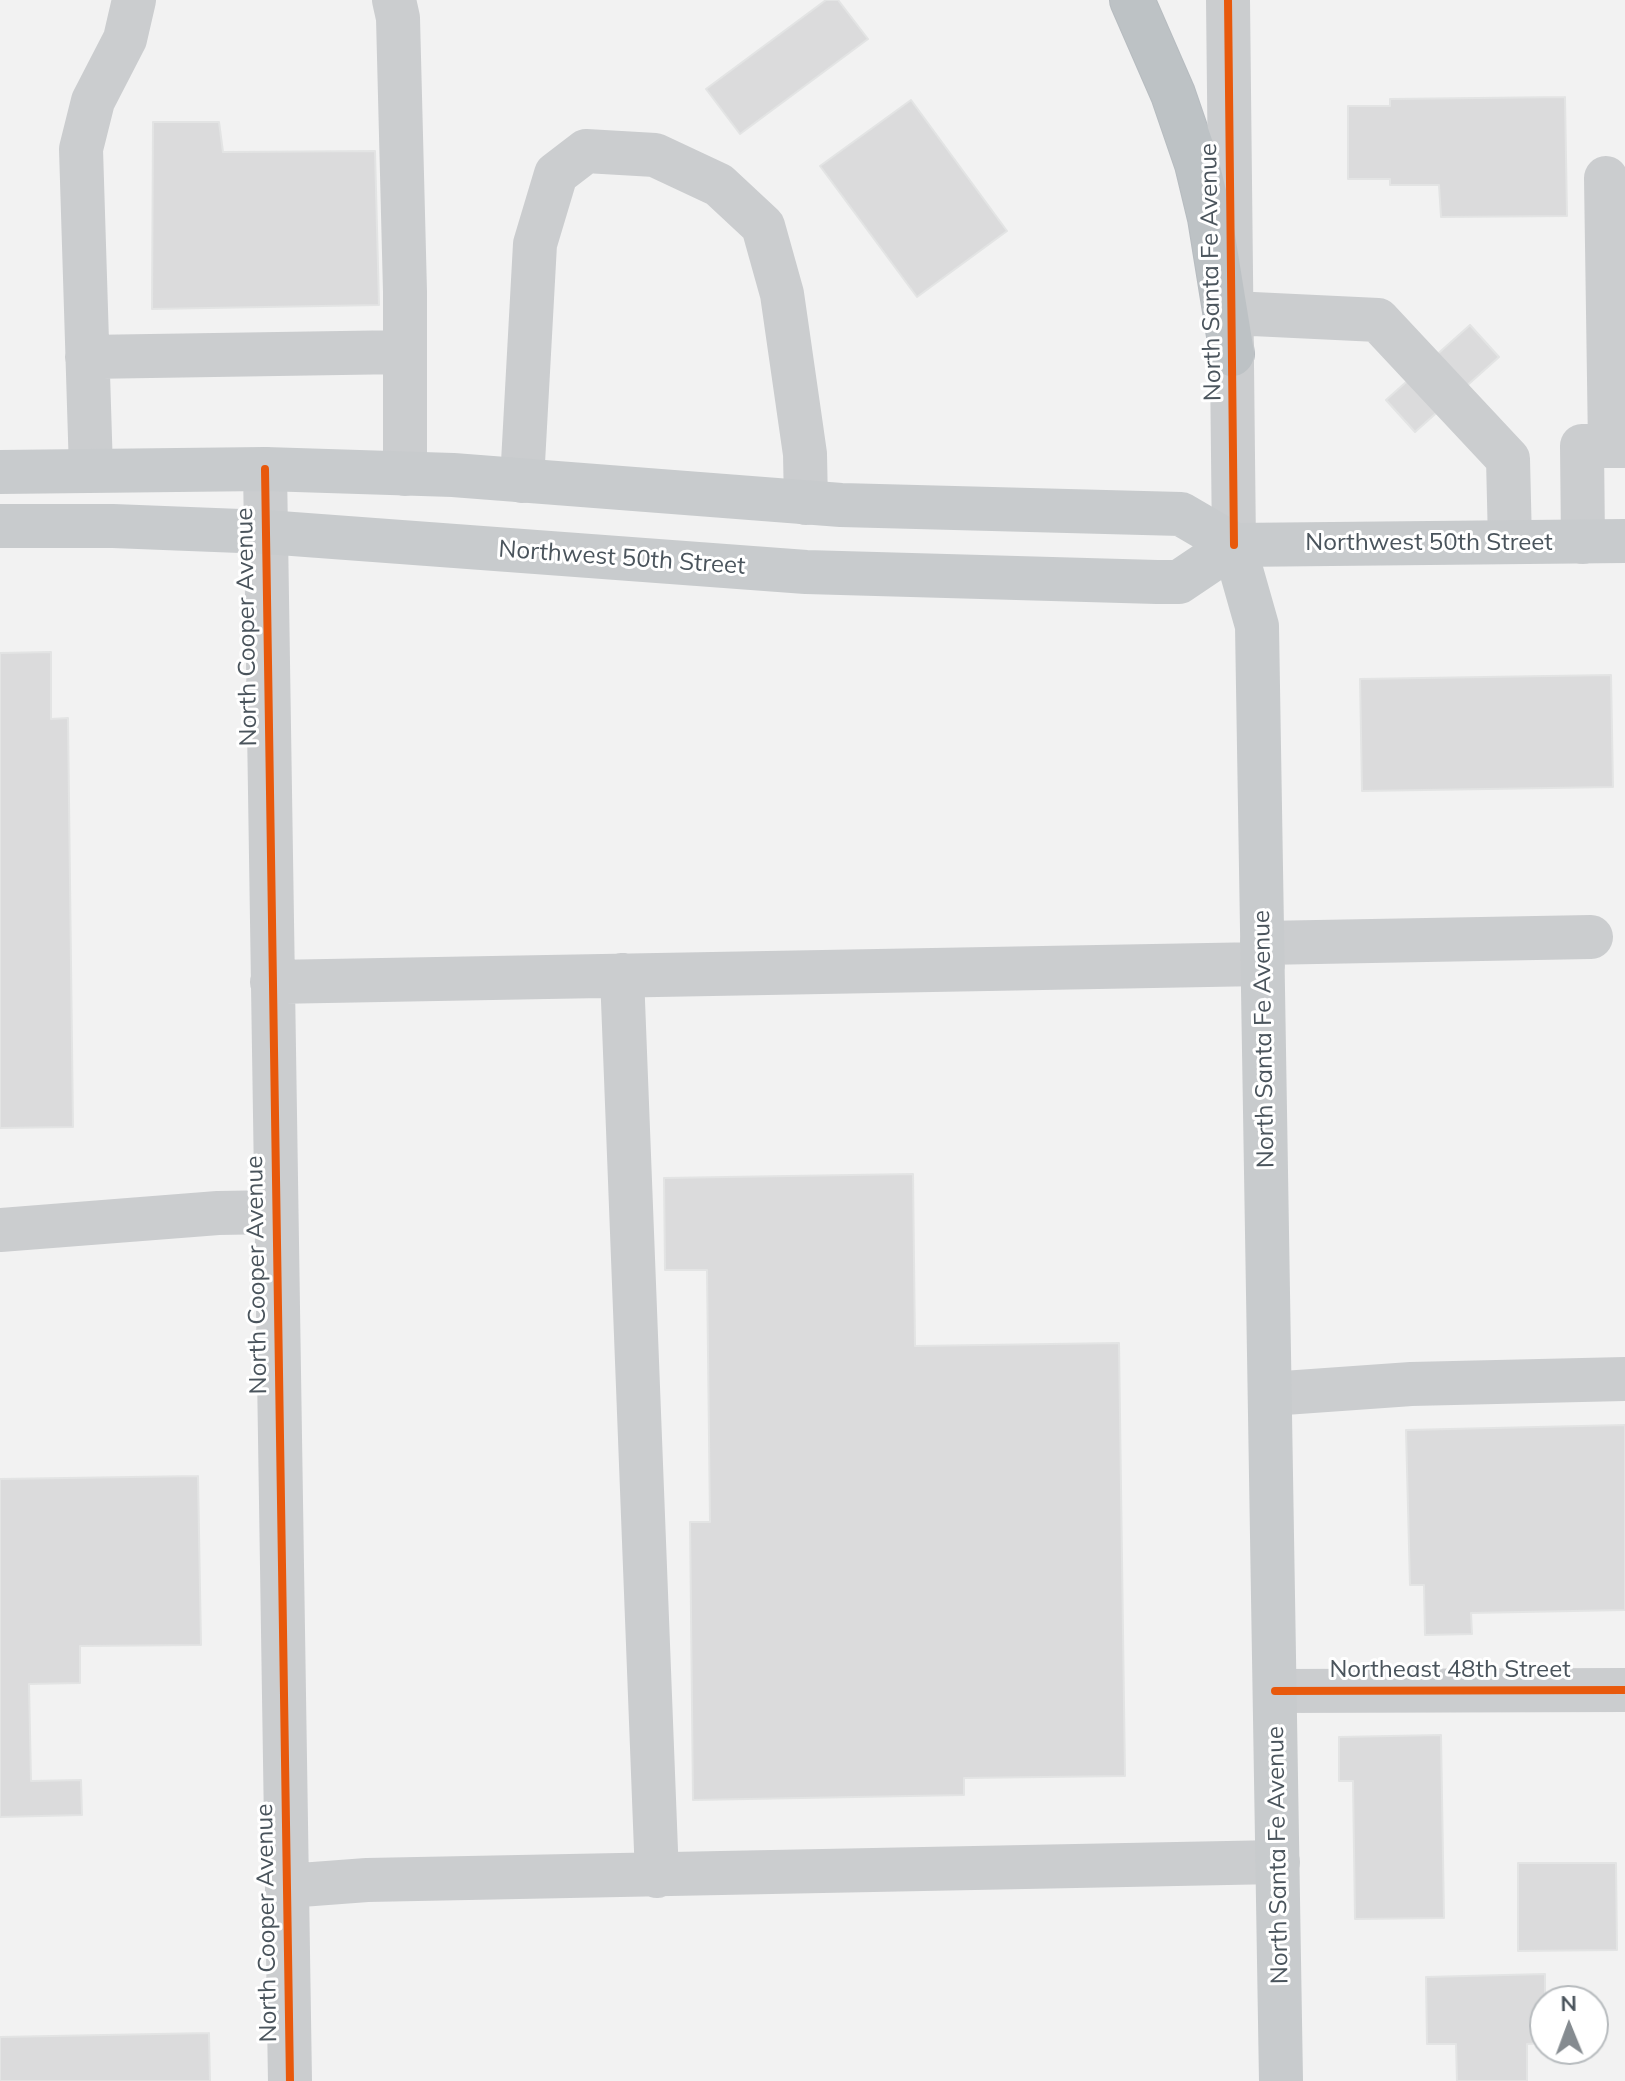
<!DOCTYPE html>
<html>
<head>
<meta charset="utf-8">
<style>
  body { margin:0 }
  #map { position:relative; width:1625px; height:2081px; overflow:hidden; background:#f2f2f2; font-family:Mulish,sans-serif }
  canvas { display:block }
  .north { position:absolute; left:1529px; top:1985px; width:80px; height:80px; box-sizing:border-box; background:#fff; border:2px solid #b7bbbe; border-radius:50%; rotate:359deg; font-size:22px; font-weight:700; line-height:32px; text-align:center; color:#4a545c }
  .north::after { content:''; display:block; margin:auto; width:28px; height:36px; background:#858b90; clip-path:polygon(50% 0,100% 100%,50% 72%,0 100%) }
</style>
</head>
<body>
<div id="map">
<canvas width="1625" height="2081"></canvas>
<div class="north">N</div>
</div>
<script>
const c = document.querySelector('canvas').getContext('2d');
c.lineJoin = 'round';
function fillPath(path, color) {
  c.fillStyle = color;
  c.fill(path, 'evenodd');
}
function toPath(rows) {
  const path = new Path2D();
  for (const r of rows) {
    path.moveTo(r[0], r[1]);
    for (let i = 2; i < r.length; i += 2) path.lineTo(r[i], r[i + 1]);
  }
  return path;
}
function stroke(path, color, width, dash) {
  c.strokeStyle = color;
  c.lineWidth = width;
  c.lineCap = dash ? 'butt' : 'round';
  c.setLineDash(dash || []);
  c.stroke(path);
}
function label(font, color, halo, rows, align = 'center') {
  c.font = font + ' Mulish,sans-serif';
  c.lineWidth = 6;
  c.setLineDash([]);
  c.textBaseline = 'middle';
  c.strokeStyle = halo;
  c.fillStyle = color;
  for (const [text, x, y, turn = 0] of rows) {
    c.save();
    c.translate(x, y);
    c.rotate((+turn || 0) * Math.PI / 180);
    c.textAlign = isNaN(turn) ? turn : align;
    if (halo) c.strokeText(text, 0, 0);
    c.fillText(text, 0, 0);
    c.restore();
  }
}
const building = toPath([
  [826,0,838,0,868,39,740,134,706,89,826,0],
  [1565,97,1567,216,1441,217,1439,185,1390,185,1390,179,1348,179,1348,106,1390,106,1390,99,1565,97],
  [911,100,1007,231,917,297,820,166,911,100],
  [153,122,219,122,223,152,375,151,379,305,152,309,153,122],
  [1470,325,1499,357,1415,432,1386,400,1470,325],
  [51,652,51,719,68,718,73,1127,0,1128,0,653,51,652],
  [1611,675,1613,787,1362,791,1360,679,1611,675],
  [913,1174,915,1346,1119,1343,1125,1776,964,1778,964,1795,693,1800,690,1522,710,1522,707,1270,665,1270,664,1178,913,1174],
  [1625,1425,1625,1610,1471,1613,1472,1634,1425,1635,1424,1585,1410,1585,1406,1430,1625,1425],
  [198,1476,201,1645,80,1646,80,1683,29,1684,31,1781,81,1780,82,1815,0,1817,0,1479,198,1476],
  [1441,1735,1444,1918,1355,1919,1353,1781,1339,1781,1339,1737,1441,1735],
  [1518,1863,1616,1863,1617,1950,1518,1951,1518,1863],
  [1545,1974,1545,2043,1527,2044,1527,2081,1457,2081,1456,2044,1427,2044,1426,1977,1545,1974],
  [209,2033,210,2081,0,2081,0,2037,209,2033]
]);
fillPath(building, '#dbdbdc');
stroke(building, '#e3e4e4', 2);
const highway = toPath([
  [1132,0,1173,94,1197,164,1210,218,1232,354]
]);
stroke(highway, '#b7bcc0', 46);
stroke(toPath([
  [394,0,398,18,405,292,405,474],
  [1228,0,1234,545],
  [1606,178,1610,446],
  [1232,313,1378,320,1508,459,1510,542],
  [87,357,405,352],
  [265,469,290,2081],
  [91,470,81,149,93,101,125,39,134,0],
  [522,481,535,244,556,174,586,151,655,155,719,185,763,226,782,294,805,454,806,503],
  [1583,542,1582,446,1625,446],
  [1262,943,1591,937],
  [622,975,657,1876],
  [272,982,1263,964],
  [0,1230,218,1213,276,1212],
  [1270,1394,1411,1384,1625,1379],
  [1275,1691,1625,1690],
  [287,1886,367,1880,1278,1862]
]), '#cbcdcf', 44);
stroke(toPath([
  [0,472,265,469,453,475,841,505,1181,514,1234,545,1625,541],
  [0,526,113,526,266,532,806,572,1157,582,1179,582,1234,545],
  [1234,545,1257,626,1281,2081]
]), '#c8cbcd', 44);
stroke(highway, '#bdc2c5', 44);
stroke(toPath([
  [1228,0,1234,545],
  [265,469,290,2081],
  [1275,1691,1625,1690]
]), '#e8590c', 8);
label('24px', '#4a545c', '#fff', [
  ["North Santa Fe Avenue",1211,272,-91],
  ["Northwest 50th Street",1429,543],
  ["Northwest 50th Street",622,558,4],
  ["North Cooper Avenue",247,627,-91],
  ["North Santa Fe Avenue",1264,1039,-91],
  ["North Cooper Avenue",257,1275,-91],
  ["Northeast 48th Street",1450,1670],
  ["North Santa Fe Avenue",1278,1855,-91],
  ["North Cooper Avenue",267,1923,-91]
]);
</script>
</body>
</html>
